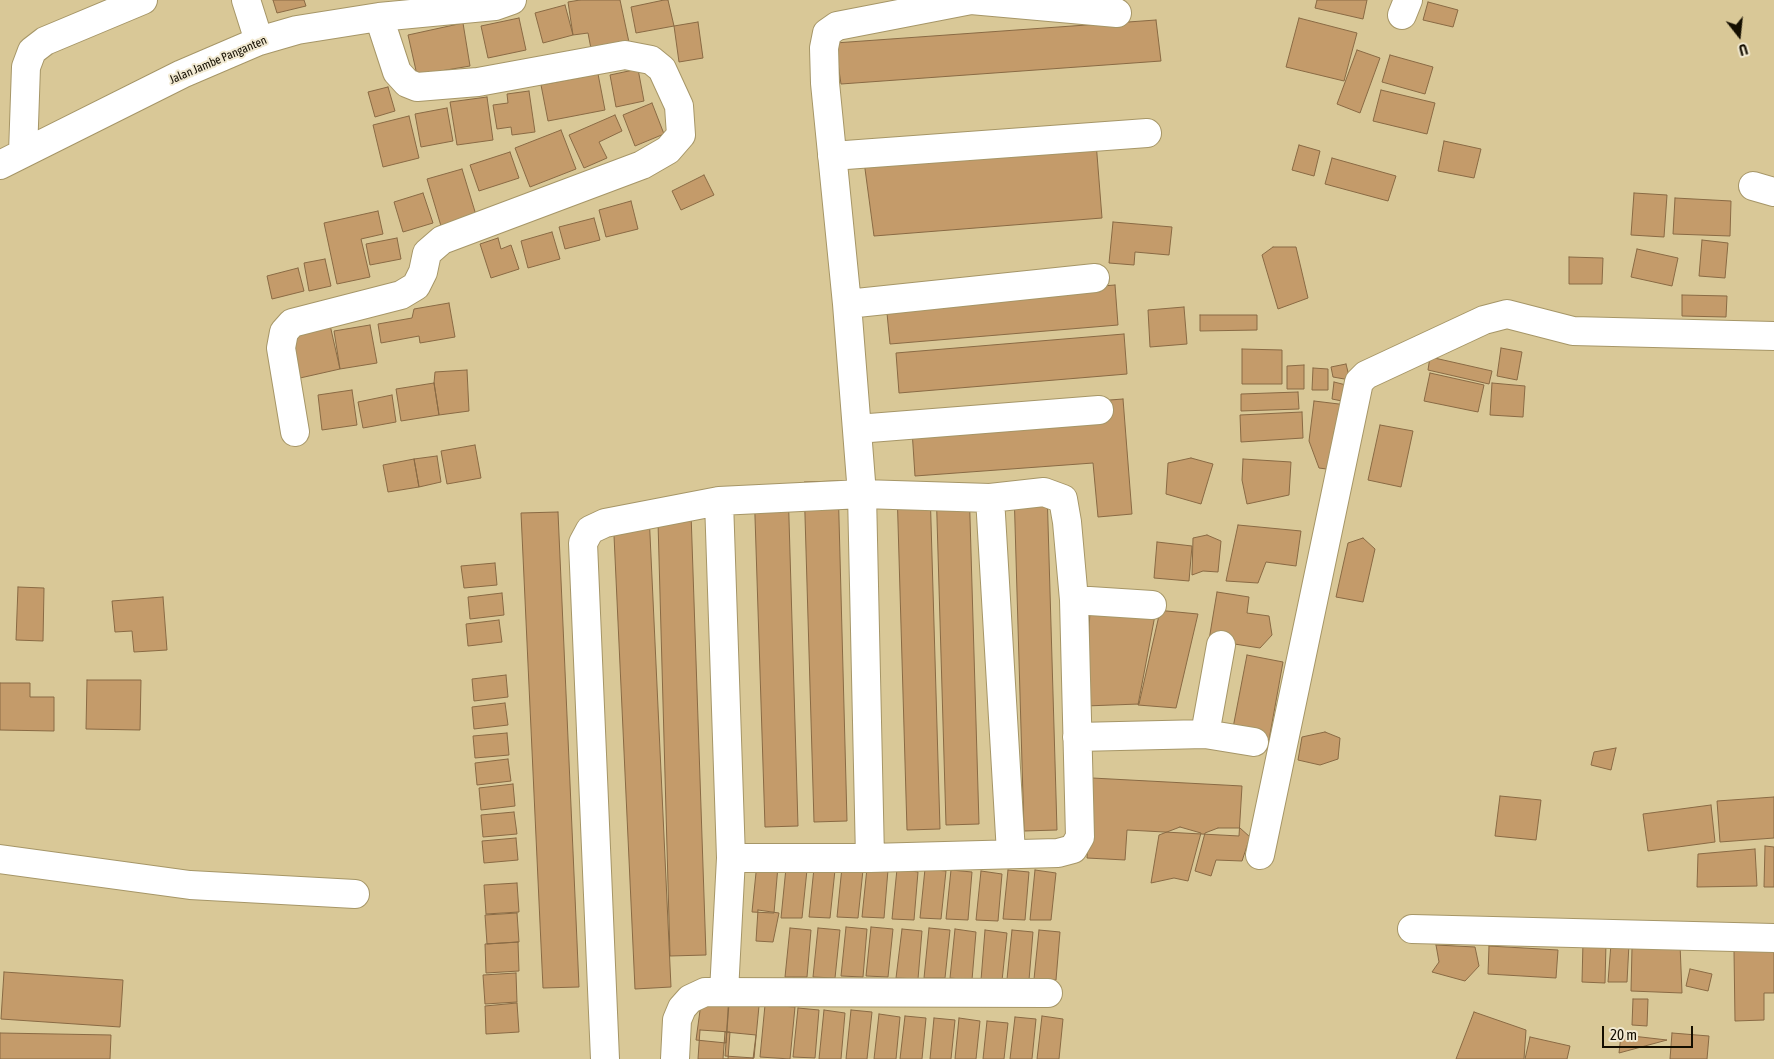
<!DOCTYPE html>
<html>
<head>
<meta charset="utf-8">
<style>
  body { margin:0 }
  #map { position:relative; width:1774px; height:1059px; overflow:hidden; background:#d9c897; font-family:"Asap Condensed",sans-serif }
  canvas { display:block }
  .north { position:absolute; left:1714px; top:10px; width:50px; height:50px; -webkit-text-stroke:4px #f1e9d1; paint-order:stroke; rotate:164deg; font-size:14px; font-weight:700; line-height:20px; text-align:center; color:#140e00 }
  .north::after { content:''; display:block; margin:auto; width:18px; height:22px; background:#140e00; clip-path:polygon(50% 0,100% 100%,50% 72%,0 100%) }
  .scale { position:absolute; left:1602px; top:1026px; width:91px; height:22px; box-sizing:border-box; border:2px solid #140e00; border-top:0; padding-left:6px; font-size:15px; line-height:18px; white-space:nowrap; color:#140e00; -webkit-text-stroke:4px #f1e9d1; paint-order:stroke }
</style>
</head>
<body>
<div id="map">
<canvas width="1774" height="1059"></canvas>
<div class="north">U</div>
<div class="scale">20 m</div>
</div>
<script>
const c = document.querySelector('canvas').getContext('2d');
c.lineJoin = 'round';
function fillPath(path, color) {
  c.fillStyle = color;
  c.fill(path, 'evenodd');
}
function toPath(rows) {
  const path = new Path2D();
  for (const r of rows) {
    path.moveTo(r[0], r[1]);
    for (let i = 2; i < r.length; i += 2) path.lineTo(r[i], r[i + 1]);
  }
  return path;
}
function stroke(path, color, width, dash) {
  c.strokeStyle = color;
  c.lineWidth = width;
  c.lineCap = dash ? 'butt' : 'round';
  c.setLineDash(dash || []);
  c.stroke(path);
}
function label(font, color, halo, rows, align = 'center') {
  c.font = font + ' "Asap Condensed",sans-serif';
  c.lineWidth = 4;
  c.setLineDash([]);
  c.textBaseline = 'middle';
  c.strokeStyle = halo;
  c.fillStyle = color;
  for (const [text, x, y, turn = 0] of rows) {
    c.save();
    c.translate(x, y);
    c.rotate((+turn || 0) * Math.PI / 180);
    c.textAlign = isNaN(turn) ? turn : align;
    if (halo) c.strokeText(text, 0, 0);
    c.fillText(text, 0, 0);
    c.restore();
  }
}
const building = toPath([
  [273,0,304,0,306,6,277,13,273,0],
  [580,0,620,0,630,47,592,54,588,33,573,35,568,2,580,0],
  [664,0,668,0,674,26,636,33,631,7,664,0],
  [1317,0,1367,0,1363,19,1315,8,1317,0],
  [1428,2,1458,10,1453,27,1423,20,1428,2],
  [565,5,573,35,543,43,535,13,565,5],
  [519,18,526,50,488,58,481,26,519,18],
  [1299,18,1357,33,1344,81,1286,67,1299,18],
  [1156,20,1161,61,841,84,835,43,1156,20],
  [698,22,703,58,679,62,674,26,698,22],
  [463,23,470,66,417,75,408,35,463,23],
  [1357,50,1380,58,1360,113,1337,104,1357,50],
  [1390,55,1433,67,1425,94,1382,82,1390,55],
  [638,69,644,101,616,107,610,75,638,69],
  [598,74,605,110,548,121,541,85,598,74],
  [388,87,395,111,375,117,368,92,388,87],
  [1381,90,1435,103,1427,134,1373,121,1381,90],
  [529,91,535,132,512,135,511,127,497,129,493,105,508,103,507,94,529,91],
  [487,97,493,140,457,145,450,102,487,97],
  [652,103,664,134,635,146,623,115,652,103],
  [447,108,453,141,421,147,415,114,447,108],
  [615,115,622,131,599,142,607,158,584,168,569,135,615,115],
  [409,116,419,158,383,167,373,125,409,116],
  [561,130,576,169,530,187,515,148,561,130],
  [1444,141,1481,149,1474,178,1438,171,1444,141],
  [1096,142,1102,218,874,236,863,154,1096,142],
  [1299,145,1320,151,1314,176,1292,170,1299,145],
  [510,152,519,178,479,191,470,165,510,152],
  [1332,158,1396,176,1388,201,1325,184,1332,158],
  [462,169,476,215,441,226,427,179,462,169],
  [704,175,714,195,681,210,672,191,704,175],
  [423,193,433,223,403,232,394,202,423,193],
  [1634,193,1667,195,1664,237,1631,235,1634,193],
  [1675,198,1731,201,1730,236,1673,234,1675,198],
  [631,201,638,229,606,237,599,210,631,201],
  [378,211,383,234,361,239,370,277,337,284,324,223,378,211],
  [594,218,600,240,565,249,559,227,594,218],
  [1113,222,1172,227,1169,255,1135,252,1134,265,1109,263,1113,222],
  [552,232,560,259,528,268,521,241,552,232],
  [397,238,401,259,370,265,366,244,397,238],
  [498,238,501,249,511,245,519,269,491,278,480,244,498,238],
  [1702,240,1728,243,1725,278,1699,276,1702,240],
  [1273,247,1296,247,1308,298,1278,309,1262,255,1273,247],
  [1637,249,1678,258,1672,286,1631,277,1637,249],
  [1569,257,1603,258,1602,284,1569,284,1569,257],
  [325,259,331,286,309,291,304,263,325,259],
  [298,268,304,291,272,299,267,276,298,268],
  [1115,285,1118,325,890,344,886,303,1115,285],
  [1682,295,1727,296,1726,317,1682,316,1682,295],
  [449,303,455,337,420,343,419,336,381,343,378,324,412,318,414,309,449,303],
  [1184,307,1187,344,1150,347,1148,310,1184,307],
  [1200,315,1257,315,1257,330,1200,331,1200,315],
  [330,325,340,369,300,378,291,334,330,325],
  [370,325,377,363,340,369,334,331,370,325],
  [1124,334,1127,374,899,393,896,353,1124,334],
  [1501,348,1522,352,1517,380,1497,376,1501,348],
  [1242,349,1282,350,1282,384,1242,384,1242,349],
  [1430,357,1492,371,1489,384,1428,370,1430,357],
  [1346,364,1350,380,1333,377,1331,367,1346,364],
  [1304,365,1304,389,1287,389,1287,366,1304,365],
  [1313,368,1328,369,1328,390,1312,390,1313,368],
  [467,370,469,411,439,415,434,383,435,372,467,370],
  [1430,373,1484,385,1478,412,1424,401,1430,373],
  [1334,382,1350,386,1347,402,1332,399,1334,382],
  [434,383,439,415,401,421,396,389,434,383],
  [1492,383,1525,386,1523,417,1490,415,1492,383],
  [352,390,357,425,322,430,318,395,352,390],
  [1298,392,1299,409,1241,411,1241,394,1298,392],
  [392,395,396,422,363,428,358,402,392,395],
  [1123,399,1132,514,1098,517,1093,463,915,476,911,415,1123,399],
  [1314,401,1347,405,1334,432,1337,444,1334,470,1319,468,1309,441,1314,401],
  [1302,412,1303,438,1241,442,1240,415,1302,412],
  [1380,425,1413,431,1401,487,1368,480,1380,425],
  [475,445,481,478,447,484,441,451,475,445],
  [437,456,441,482,419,487,414,459,437,456],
  [1191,458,1213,464,1201,504,1166,494,1168,463,1191,458],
  [414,459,419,487,388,492,383,465,414,459],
  [1243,459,1291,462,1289,495,1247,504,1242,480,1243,459],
  [838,481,847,821,814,822,804,482,838,481],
  [969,484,979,824,946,825,936,485,969,484],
  [788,485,798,826,765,827,754,486,788,485],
  [930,488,940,829,907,830,897,489,930,488],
  [1047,489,1057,830,1024,831,1014,490,1047,489],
  [558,512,579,987,543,988,521,513,558,512],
  [649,513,671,987,635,989,613,514,649,513],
  [691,513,706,955,670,956,658,522,691,513],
  [1238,525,1301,531,1296,566,1266,562,1258,583,1226,581,1238,525],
  [1207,535,1221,541,1218,572,1203,571,1192,575,1193,538,1207,535],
  [1363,538,1375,549,1363,602,1336,597,1348,543,1363,538],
  [1157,542,1192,546,1189,581,1154,578,1157,542],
  [495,563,497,585,464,588,461,566,495,563],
  [18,587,44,588,43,641,16,640,18,587],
  [1217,592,1249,597,1247,613,1269,616,1272,635,1260,648,1209,640,1217,592],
  [502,593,504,615,470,619,468,597,502,593],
  [163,597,167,650,134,652,132,631,115,632,112,601,163,597],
  [1156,610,1198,614,1176,708,1138,705,1156,610],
  [1090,611,1160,611,1139,704,1085,706,1090,611],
  [499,620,502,642,468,646,466,624,499,620],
  [1247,655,1283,662,1269,740,1232,733,1247,655],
  [506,675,508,697,474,701,472,679,506,675],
  [87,680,141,680,140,730,86,729,87,680],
  [0,683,30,683,30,697,54,697,54,731,0,730,0,683],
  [505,703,508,725,474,729,472,707,505,703],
  [1325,732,1340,738,1338,759,1320,765,1298,760,1302,737,1325,732],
  [507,733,509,755,475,758,473,736,507,733],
  [1616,748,1611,770,1591,765,1594,752,1616,748],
  [508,759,511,781,477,785,475,763,508,759],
  [1092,778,1242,786,1239,836,1127,830,1125,860,1087,858,1092,778],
  [513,784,515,806,481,810,479,788,513,784],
  [1500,796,1541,800,1536,840,1495,836,1500,796],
  [1774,797,1774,838,1720,842,1717,801,1774,797],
  [1711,805,1715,842,1648,851,1643,814,1711,805],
  [514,812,517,834,483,837,481,815,514,812],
  [1180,827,1201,833,1188,881,1174,878,1151,883,1159,835,1180,827],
  [1218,828,1240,828,1250,837,1242,861,1216,860,1211,876,1195,871,1205,833,1218,828],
  [516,838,518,860,484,863,482,841,516,838],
  [1765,846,1774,847,1774,887,1764,887,1765,846],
  [1755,849,1757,886,1697,887,1698,854,1755,849],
  [757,863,778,866,774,913,752,912,757,863],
  [842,867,863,870,858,918,837,917,842,867],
  [786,868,807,870,802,918,781,918,786,868],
  [814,868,835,870,830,918,809,917,814,868],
  [867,868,888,870,884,918,862,917,867,868],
  [897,869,918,872,914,920,892,919,897,869],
  [925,869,946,871,941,919,920,918,925,869],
  [951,870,972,872,968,920,946,919,951,870],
  [1008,870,1029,872,1025,920,1003,919,1008,870],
  [1035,870,1056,873,1051,920,1030,920,1035,870],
  [981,871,1002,874,998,921,976,920,981,871],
  [517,883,519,912,486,914,484,885,517,883],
  [758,910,779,913,773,942,756,941,758,910],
  [517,913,519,942,487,944,485,915,517,913],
  [846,927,867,929,863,977,841,976,846,927],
  [871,927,893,929,888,977,866,976,871,927],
  [790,928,811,930,807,977,785,977,790,928],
  [818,928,840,930,835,978,813,977,818,928],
  [929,928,950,930,945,978,924,978,929,928],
  [902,929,922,931,918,979,896,978,902,929],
  [955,929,976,932,972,980,950,978,955,929],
  [985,930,1007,933,1002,981,981,980,985,930],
  [1012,930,1033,932,1029,980,1007,979,1012,930],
  [1039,930,1060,932,1056,980,1034,979,1039,930],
  [518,942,519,971,486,973,485,944,518,942],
  [1583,942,1606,943,1605,983,1582,982,1583,942],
  [1611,944,1629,944,1627,982,1608,982,1611,944],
  [1680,944,1682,993,1631,991,1632,948,1663,949,1680,944],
  [1436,945,1475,947,1479,966,1465,981,1432,972,1439,962,1436,945],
  [1489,946,1558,950,1556,978,1488,974,1489,946],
  [1734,950,1774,950,1774,993,1764,993,1764,1020,1735,1021,1734,950],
  [1690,969,1712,974,1708,991,1686,986,1690,969],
  [4,972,123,980,120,1027,1,1019,4,972],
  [516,973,517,1002,485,1004,483,975,516,973],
  [729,994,726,1043,696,1040,702,996,729,994],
  [1633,999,1648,999,1647,1026,1632,1025,1633,999],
  [517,1003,519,1032,486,1034,485,1006,517,1003],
  [729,1004,759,1006,754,1058,725,1056,729,1004],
  [765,1005,795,1007,790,1059,760,1057,765,1005],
  [798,1008,819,1010,815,1058,793,1057,798,1008],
  [824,1010,845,1013,841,1059,819,1059,824,1010],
  [851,1010,872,1012,867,1059,846,1059,851,1010],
  [1474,1012,1526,1030,1524,1059,1456,1059,1474,1012],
  [879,1014,900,1017,896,1059,874,1059,879,1014],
  [905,1016,926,1018,922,1059,900,1059,905,1016],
  [1042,1016,1063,1019,1059,1059,1037,1059,1042,1016],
  [1015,1017,1036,1019,1032,1059,1010,1059,1015,1017],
  [934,1018,955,1020,951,1059,930,1059,934,1018],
  [959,1018,980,1021,976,1059,955,1059,959,1018],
  [987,1021,1008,1023,1004,1059,983,1059,987,1021],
  [700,1030,730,1032,728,1059,698,1059,700,1030],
  [725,1032,756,1035,753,1059,723,1059,725,1032],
  [0,1033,111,1035,110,1059,0,1059,0,1033],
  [1672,1033,1709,1036,1707,1059,1670,1059,1672,1033],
  [1621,1035,1641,1037,1667,1040,1619,1053,1621,1035],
  [1530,1037,1570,1046,1567,1059,1525,1059,1530,1037]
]);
fillPath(building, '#c49b6a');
stroke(building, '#896a44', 1);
const street = toPath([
  [246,0,259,41],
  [1402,15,1408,0],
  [23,153,26,67,32,51,45,41,143,0],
  [832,156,1147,133],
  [0,165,182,74,259,41,297,30,379,17,495,6,512,0],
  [1753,186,1774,192],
  [847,304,1095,278],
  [857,429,1099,410],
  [295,432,281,348,284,332,292,323,401,295,416,286,423,272,427,253,442,240,642,165,668,150,681,135,679,106,662,69,651,60,625,55,478,82,417,87,407,83,397,72,379,17],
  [719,501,731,858,724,992],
  [1074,600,1152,605],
  [1205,734,1221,645],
  [1077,737,1205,734,1254,742],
  [1260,855,1359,382,1366,375,1484,320,1507,314,1573,331,1774,336],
  [731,858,870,858,1058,853,1073,849,1080,837,1074,600,1067,522,1063,499,1044,492,990,498],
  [870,858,862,494,847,304,825,83,824,48,827,33,837,26,971,0,1117,13],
  [0,859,190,885,355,894],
  [1412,929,1774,938],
  [605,1059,583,543,590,530,605,523,719,501,862,494,990,498,1011,853],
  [675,1059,677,1020,682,1008,690,999,705,992,1048,993]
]);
stroke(street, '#a69667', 30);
stroke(street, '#fff', 28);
label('12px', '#140e00', '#f1e9d1', [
  ["Jalan Jambe Panganten",218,60,-23]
]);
</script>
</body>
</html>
